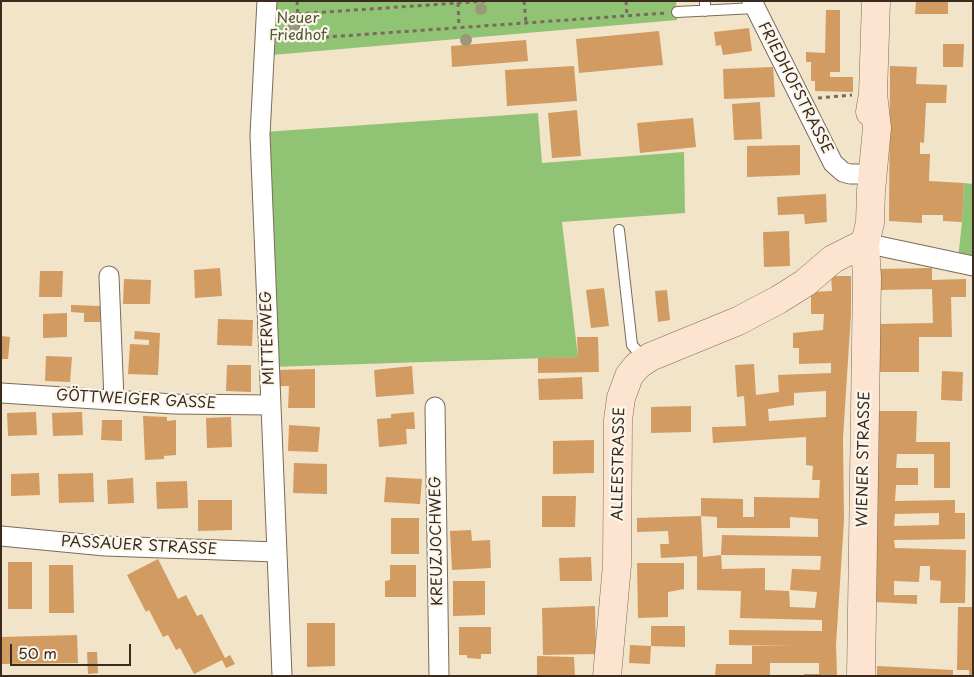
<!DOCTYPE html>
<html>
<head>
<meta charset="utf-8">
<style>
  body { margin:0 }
  #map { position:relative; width:974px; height:677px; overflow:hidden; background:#f1e4c9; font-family:"Playpen Sans",sans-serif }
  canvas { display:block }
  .frame { position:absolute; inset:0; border:2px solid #3b2a1e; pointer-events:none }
  .scale { position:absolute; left:10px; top:644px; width:121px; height:22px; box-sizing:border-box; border:2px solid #3b2a1e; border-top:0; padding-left:6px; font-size:15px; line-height:18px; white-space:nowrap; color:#3b2a1e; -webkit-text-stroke:4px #fbf7ec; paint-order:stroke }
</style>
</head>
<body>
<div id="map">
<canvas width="974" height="677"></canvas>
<div class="frame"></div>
<div class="scale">50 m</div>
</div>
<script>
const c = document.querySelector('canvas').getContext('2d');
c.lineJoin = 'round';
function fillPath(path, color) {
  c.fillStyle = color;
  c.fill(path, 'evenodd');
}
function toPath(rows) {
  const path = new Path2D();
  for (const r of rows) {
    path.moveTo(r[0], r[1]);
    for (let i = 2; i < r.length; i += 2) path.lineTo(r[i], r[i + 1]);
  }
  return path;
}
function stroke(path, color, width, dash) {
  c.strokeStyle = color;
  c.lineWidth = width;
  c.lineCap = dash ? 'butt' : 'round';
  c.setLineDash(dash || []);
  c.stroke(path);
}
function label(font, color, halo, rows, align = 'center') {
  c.font = font + ' "Playpen Sans",sans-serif';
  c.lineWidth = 4.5;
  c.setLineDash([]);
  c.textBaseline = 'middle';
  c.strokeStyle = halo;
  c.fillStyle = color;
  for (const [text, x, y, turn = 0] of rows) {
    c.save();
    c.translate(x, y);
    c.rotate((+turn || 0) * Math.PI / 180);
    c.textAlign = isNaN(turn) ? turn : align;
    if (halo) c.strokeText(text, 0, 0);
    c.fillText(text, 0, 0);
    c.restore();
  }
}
fillPath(toPath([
  [273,1,676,1,677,20,272,55],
  [538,113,542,163,684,152,685,213,562,222,578,357,271,367,264,132],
  [964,183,973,184,973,260,958,259,962,222]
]), '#91c374');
fillPath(toPath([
  [916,1,948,1,948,14,915,14],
  [826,10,840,10,840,72,830,72,830,77,853,77,853,92,815,91,815,81,811,81,811,62,806,62,806,52,825,53],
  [749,28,752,51,723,55,721,45,716,46,714,32],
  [659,31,663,65,579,73,576,39],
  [526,40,528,61,452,67,451,46],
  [943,44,964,44,963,67,943,67],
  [574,66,577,101,507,106,505,70],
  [890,66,917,67,916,84,947,85,946,103,926,103,924,143,920,142,920,154,930,154,929,181,964,183,962,222,943,221,943,215,922,215,922,223,889,221],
  [773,67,775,97,724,99,723,69],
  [760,102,762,139,734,140,732,104],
  [577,110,581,156,552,158,548,113],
  [693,118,696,147,640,153,637,123],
  [800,145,800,175,747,177,747,146],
  [826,194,827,222,805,224,804,214,778,215,777,197],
  [789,231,790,266,764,267,763,232],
  [220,268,222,296,195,298,194,270],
  [932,268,932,280,966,279,966,297,951,297,952,337,919,337,919,372,879,372,879,324,933,323,932,289,879,290,879,269],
  [40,271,63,271,62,297,39,297],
  [831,276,851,276,851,314,843,438,844,520,836,645,837,676,804,676,804,674,819,674,819,663,770,663,770,676,715,676,716,664,752,664,752,646,794,646,729,645,729,630,822,631,822,620,740,618,741,591,697,590,697,556,661,558,660,544,669,544,668,531,637,532,637,518,701,516,703,557,721,555,722,535,818,537,818,519,790,517,790,528,717,528,717,517,701,516,701,498,743,499,743,517,754,517,754,497,819,498,820,480,812,480,813,466,806,465,806,437,713,443,712,427,746,426,744,396,737,397,735,365,754,364,756,395,779,392,778,375,831,373,831,363,799,364,799,348,793,348,793,333,823,330,824,314,811,314,811,292,832,291],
  [826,391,826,417,769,421,768,409,794,405,794,393],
  [721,555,821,556,820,570,792,569,790,590,817,592,815,608,790,607,789,591,765,590,765,568,722,569],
  [124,279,151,280,150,304,123,304],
  [604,288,609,326,591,328,586,290],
  [667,290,670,320,658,322,655,291],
  [71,305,101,306,100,322,84,322,84,313,71,312],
  [67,313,67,337,43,338,43,314],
  [218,319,253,320,252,346,217,345],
  [135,331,160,333,158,375,128,374,130,344,149,345,149,340,134,339],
  [1,336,10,337,8,359,1,359],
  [577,337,598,337,599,372,538,373,538,358,578,357],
  [46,356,72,357,70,382,45,381],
  [227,365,251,365,251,392,226,391],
  [412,366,414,394,376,397,374,370],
  [315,369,315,408,288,408,289,386,277,386,277,370],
  [942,371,963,372,962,401,941,400],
  [582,377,583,399,539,400,538,379],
  [691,406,691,432,651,433,651,407],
  [878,411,917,411,916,442,950,442,950,488,934,488,934,454,897,454,896,468,918,468,918,485,896,485,895,501,955,500,955,513,965,513,965,539,894,540,895,548,966,550,965,603,940,603,941,581,930,580,930,566,920,566,919,582,894,581,894,595,917,595,917,604,875,602],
  [939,513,939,525,894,526,895,514],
  [36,412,37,435,8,436,7,413],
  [82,412,83,435,53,436,52,413],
  [414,412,415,429,406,429,407,444,379,447,377,419,391,418,391,414],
  [143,416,167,417,167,421,176,420,176,455,164,456,164,459,145,460],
  [231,417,232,447,207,448,206,418],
  [102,420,122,420,122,441,101,440],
  [289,425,320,427,318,452,288,451],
  [594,440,594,473,553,474,553,441],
  [294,463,327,464,327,494,293,493],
  [39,473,40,495,11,496,11,474],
  [93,473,94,502,59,503,58,474],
  [386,477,422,479,420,504,384,502],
  [133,478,134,503,108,504,107,480],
  [187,481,188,508,157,509,156,482],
  [542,496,576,496,575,527,542,527],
  [198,500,232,500,232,530,198,531],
  [391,518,419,518,419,554,391,554],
  [471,530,472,541,490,540,491,568,452,570,450,531],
  [591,557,592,581,560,581,559,558],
  [158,559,178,599,186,595,197,616,202,614,225,658,230,655,235,664,226,668,222,660,194,674,180,648,176,650,168,635,163,637,149,610,146,612,127,575],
  [8,562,32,562,32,609,8,609],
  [637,563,684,563,684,589,668,592,668,617,638,618],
  [49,565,73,565,74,613,49,613],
  [390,565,416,565,416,597,385,597,385,581,390,580],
  [453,581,485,581,485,615,453,616],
  [595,606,596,654,543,655,542,608],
  [958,607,973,607,973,676,969,676,969,670,957,670],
  [307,623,335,623,335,666,307,667],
  [651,626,685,626,685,647,651,646],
  [459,627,491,627,491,654,481,654,481,659,467,658,467,655,459,655],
  [77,635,78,663,1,664,1,637],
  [630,645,651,646,650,664,629,663],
  [87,652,97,652,98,673,88,674],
  [537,656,574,657,575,676,537,676],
  [877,666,953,670,953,676,877,676]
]), '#d19b62');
const lane = toPath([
  [705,1,705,11],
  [677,12,755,8],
  [619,230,632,345,645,360]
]);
const street = toPath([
  [267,1,260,135,282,676],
  [752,1,833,163,843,172,850,174,872,174],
  [865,243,973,266],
  [109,276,114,400],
  [1,393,174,404,271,405],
  [435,407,439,676],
  [1,536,105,546,277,552]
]);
const secondary = toPath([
  [870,112,873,94,876,1],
  [607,676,617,565,618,420,621,398,629,376,637,366,650,357,738,321,778,300,805,283,833,259,865,243],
  [861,676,867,278,865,243,870,223,871,191,877,128,873,94]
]);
stroke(lane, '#7b6b5a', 12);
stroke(street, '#7b6b5a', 21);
stroke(secondary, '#7b6b5a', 29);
stroke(toPath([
  [297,1,299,39,666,13],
  [524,1,526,23],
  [626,1,627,16],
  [458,3,459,27],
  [282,15,487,1],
  [818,98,852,95]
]), '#7b6b5a', 3, [4, 4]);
stroke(lane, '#fff', 10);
stroke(street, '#fff', 19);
stroke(secondary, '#fde4d0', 28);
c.fillStyle = '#9b9779';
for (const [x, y] of [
  [481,9],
  [293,28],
  [466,40]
]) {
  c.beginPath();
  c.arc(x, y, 6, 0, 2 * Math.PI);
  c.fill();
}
label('15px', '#555838', '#fbf7ec', [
  ["Neuer",298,19],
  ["Friedhof",298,36]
]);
label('15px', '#3b2a1e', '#fbf7ec', [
  ["FRIEDHOFSTRASSE",795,88,63],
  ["MITTERWEG",268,338,-92],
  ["GÖTTWEIGER GASSE",136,400,3],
  ["WIENER STRASSE",864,459,-89],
  ["ALLEESTRASSE",619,464,-89],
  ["KREUZJOCHWEG",437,541,-91],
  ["PASSAUER STRASSE",139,546,3]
]);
</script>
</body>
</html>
